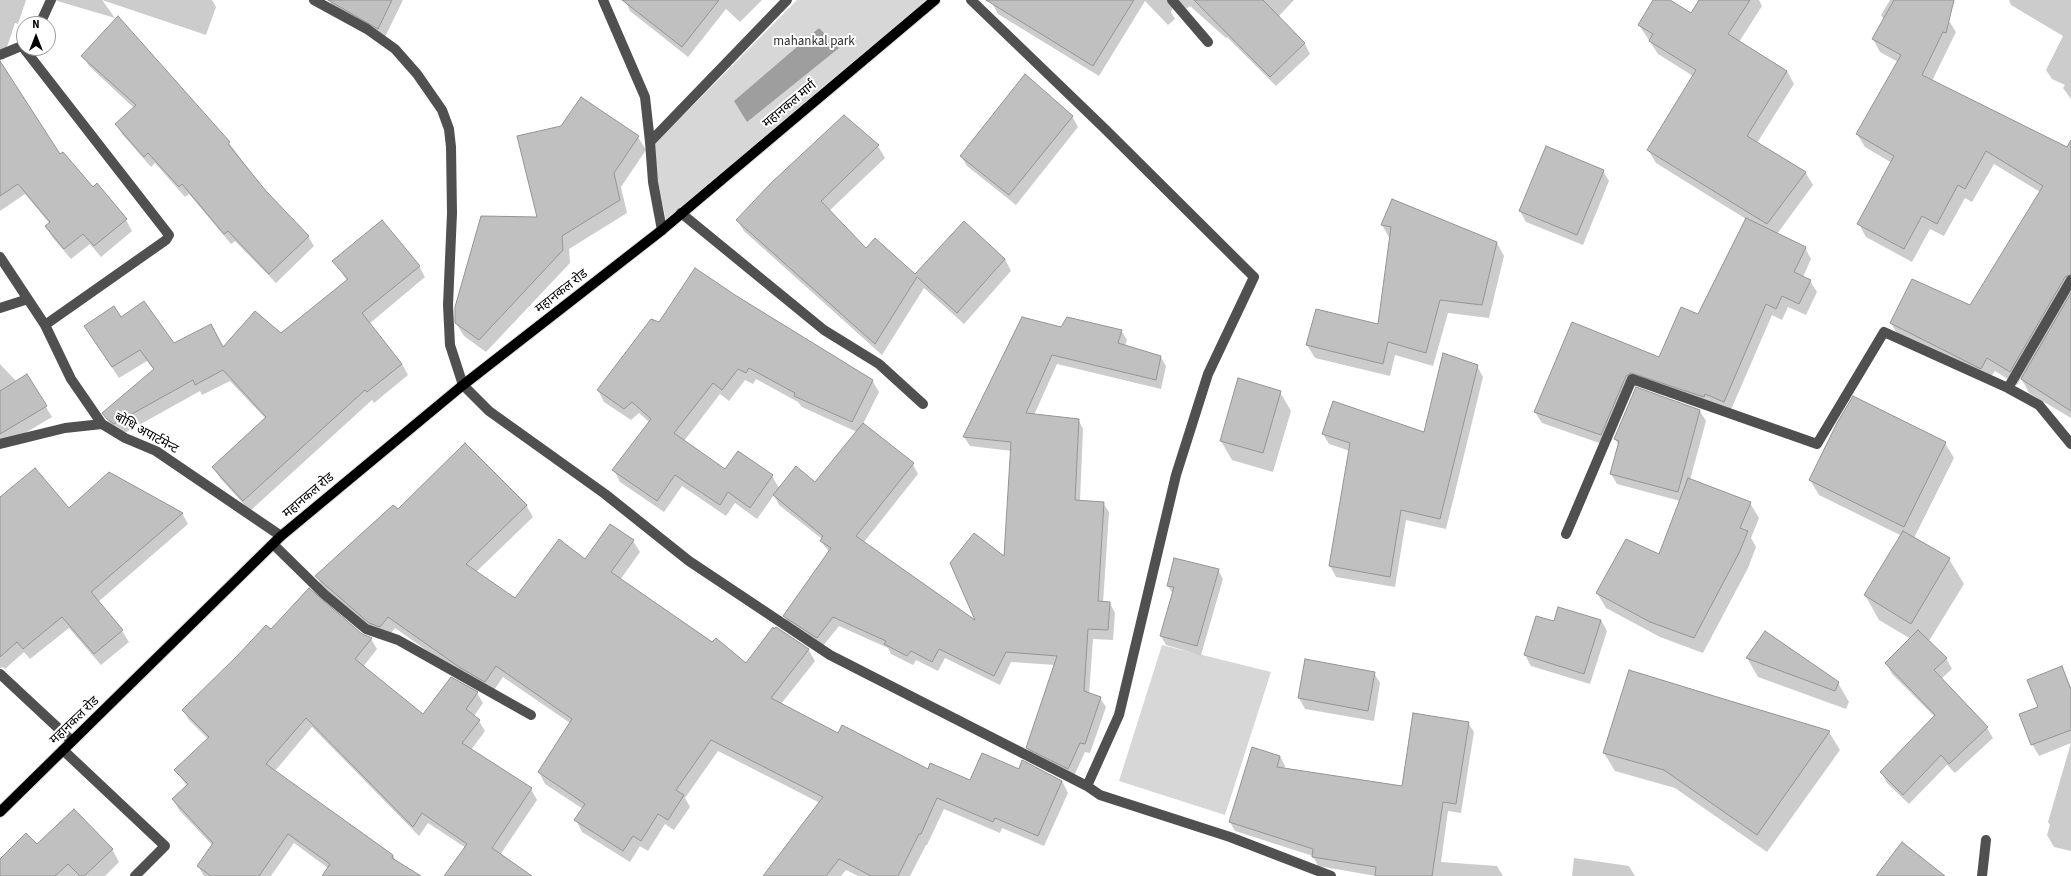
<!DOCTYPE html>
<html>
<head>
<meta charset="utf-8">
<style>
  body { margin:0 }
  #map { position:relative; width:2071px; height:876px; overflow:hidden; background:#fff; font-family:"Source Sans 3",sans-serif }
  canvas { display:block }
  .north { position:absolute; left:16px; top:16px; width:40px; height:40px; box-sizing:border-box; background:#fff; border:1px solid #999; border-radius:50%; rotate:0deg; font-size:11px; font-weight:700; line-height:16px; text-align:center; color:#000 }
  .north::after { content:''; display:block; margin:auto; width:14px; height:18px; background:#000; clip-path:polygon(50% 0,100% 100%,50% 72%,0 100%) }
</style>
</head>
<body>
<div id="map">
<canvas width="2071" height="876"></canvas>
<div class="north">N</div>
</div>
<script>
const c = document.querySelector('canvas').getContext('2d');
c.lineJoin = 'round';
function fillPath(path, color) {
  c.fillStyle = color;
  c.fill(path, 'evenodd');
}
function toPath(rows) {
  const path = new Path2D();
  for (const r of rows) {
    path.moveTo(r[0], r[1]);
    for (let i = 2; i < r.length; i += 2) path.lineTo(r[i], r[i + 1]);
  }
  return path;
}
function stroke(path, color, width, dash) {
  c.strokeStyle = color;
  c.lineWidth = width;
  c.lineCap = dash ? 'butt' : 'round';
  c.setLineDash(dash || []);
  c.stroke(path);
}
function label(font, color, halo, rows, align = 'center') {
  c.font = font + ' "Source Sans 3","Noto Sans Devanagari",sans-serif';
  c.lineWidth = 4;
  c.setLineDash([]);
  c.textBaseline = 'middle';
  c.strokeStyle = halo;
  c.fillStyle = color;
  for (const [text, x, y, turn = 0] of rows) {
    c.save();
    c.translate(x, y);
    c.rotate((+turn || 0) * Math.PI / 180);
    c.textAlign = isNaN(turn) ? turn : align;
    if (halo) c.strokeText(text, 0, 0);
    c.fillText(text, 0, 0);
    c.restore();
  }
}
fillPath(toPath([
  [797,0,926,0,914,12,666,220,651,148],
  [1162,645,1271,672,1225,815,1119,781]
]), '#d7d7d7');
fillPath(toPath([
  [819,28,839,48,747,122,734,101]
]), '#9e9e9e');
fillPath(toPath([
  [0,0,26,0,18,24,15,23,6,50,0,51],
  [54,0,102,0,115,18],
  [102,0,212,0,216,7,206,35],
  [329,0,403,0,384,39,335,10],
  [625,0,762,0,740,22,726,9,688,57,630,11],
  [994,0,1294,0,1278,17,1305,44,1310,54,1276,86,1227,37,1226,38,1190,6,1186,9,1180,4,1173,6,1171,12,1175,19,1168,25,1145,1,1099,76,998,14,992,3],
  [1654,0,1668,0,1691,14,1700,0,1759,0,1762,6,1739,42,1787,71,1794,84,1757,143,1805,172,1813,185,1777,234,1805,248,1811,259,1803,277,1810,281,1817,292,1806,315,1788,307,1782,320,1772,315,1730,412,1638,384,1632,388,1608,446,1542,423,1535,412,1660,359,1699,315,1746,219,1656,163,1648,150,1693,76,1658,54,1639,25],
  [1890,0,1936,0,1956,32,1932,81,2071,150,2071,418,2029,393,2021,378,2017,385,1995,371,1988,381,1899,337,1891,323,1971,307,2040,192,1994,164,1972,202,1965,198,1944,236,1930,229,1912,262,1866,237,1859,224,1892,163,1865,147,1857,134,1898,62,1880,52,1873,39,1884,20,1881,15],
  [2009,0,2071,0,2071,99,2063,88,2065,85,2052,79,2046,70,2063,36,2011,5],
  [83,56,229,143,265,191,308,236,314,246,276,283,235,241,231,244,189,194,185,197,155,163,151,167,122,134,116,124,134,108,89,66],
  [0,68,60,156,126,220,132,231,101,257,90,244,71,259,53,238,46,227,50,224,25,194,0,211],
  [844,116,878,146,885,158,829,211,866,250,915,275,964,223,1005,259,1011,271,964,324,924,288,882,355,744,231,737,220],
  [1072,116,1078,127,1016,205,967,166,961,156],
  [638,137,646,150,621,187,627,213,569,249,570,263,486,352,464,336,456,323,538,218],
  [1603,171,1609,181,1583,245,1526,222,1520,211],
  [1392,200,1497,243,1504,256,1489,318,1448,313,1433,366,1395,355,1390,376,1315,358,1307,345,1379,325,1390,239,1382,225],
  [334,261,419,266,425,277,369,324,402,364,408,375,374,403,372,400,250,511,220,478,213,467,266,419,230,381,202,395,200,391,121,435,110,424,103,413,154,370,147,361,119,378,85,327,121,319,174,344,211,325,224,348,281,335,347,281],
  [734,296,872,380,879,392,863,424,913,464,918,474,864,542,978,623,1004,558,1012,451,970,446,964,437,1062,328,1121,330,1127,340,1125,346,1160,356,1166,366,1161,389,1057,364,1034,415,1078,419,1083,429,1080,501,1103,503,1109,512,1103,603,1110,603,1115,613,1113,640,1093,639,1089,694,1100,698,1106,707,1090,753,1085,752,1073,778,1033,757,1027,748,1055,665,1011,662,1000,685,945,658,938,671,916,660,913,665,891,654,888,648,839,626,822,647,790,626,784,616,829,552,821,541,822,539,779,505,774,495,757,519,735,503,726,516,682,486,664,512,620,482,614,470,650,423,639,413,631,420,604,402,598,390,659,323],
  [756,379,798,402,802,407,857,432,815,483,779,488,772,476,726,470,684,441,720,394,729,401,745,380,753,384],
  [0,364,17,382,27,376,52,417,0,448],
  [1477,366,1483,377,1446,529,1406,520,1395,587,1336,577,1330,566,1350,451,1329,444,1323,434,1425,433],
  [1280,392,1291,411,1273,472,1232,460,1221,441],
  [1853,398,1945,443,1954,458,1914,538,1949,559,1964,584,1929,641,1946,658,1952,669,1941,679,1987,728,1993,738,1955,773,1947,765,1909,804,1887,783,1881,772,1935,717,1892,674,1886,663,1911,639,1879,620,1865,595,1902,536,1819,495,1810,480],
  [1700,411,1706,421,1690,480,1750,503,1759,518,1751,538,1756,547,1748,568,1703,653,1660,637,1606,608,1597,593,1659,556,1680,501,1617,484,1611,474,1619,446,1615,439],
  [0,499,69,510,182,513,188,524,98,602,122,631,129,642,101,665,69,628,30,659,24,652,5,669,2,667,0,669],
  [526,505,533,517,476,572,515,599,585,560,633,541,640,552,620,580,746,664,808,649,815,661,781,704,839,734,928,770,970,782,1019,770,1062,781,1068,793,1044,846,1002,828,1000,833,944,809,927,845,926,845,910,876,858,876,846,870,841,876,766,876,820,803,718,751,685,798,690,807,674,830,665,824,648,851,640,846,630,862,582,832,576,820,583,809,545,784,539,772,570,723,503,677,492,693,466,678,395,628,387,638,377,634,323,588,317,577,398,511],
  [1218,570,1223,579,1201,655,1166,645,1161,636,1173,594,1168,586],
  [1601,620,1607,631,1590,684,1531,666,1525,655,1555,623],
  [271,631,361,635,371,639,377,649,363,667,423,715,477,693,483,703,474,716,479,721,485,731,471,750,531,789,537,800,500,855,530,876,458,876,466,848,428,823,419,836,312,727,275,771,393,856,405,876,326,876,328,868,294,843,271,876,204,876,198,866,213,846,179,810,173,799,187,786,175,770,208,739,189,720,183,710],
  [1747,658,1838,683,1849,702,1846,709,1758,677],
  [1306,660,1374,673,1380,683,1374,721,1305,709,1299,698],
  [2061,667,2071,687,2071,851,2054,847,2047,835,2050,825,2048,822,2071,743,2039,756,2032,744,2039,708],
  [1468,723,1474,732,1461,813,1448,811,1441,862,1497,866,1503,876,1376,876,1318,866,1313,856,1235,831,1230,822,1280,756,1285,766,1284,769,1403,787],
  [1829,732,1840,750,1767,852,1675,788,1615,771,1604,753],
  [37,846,112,849,119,862,105,876,0,876,0,860],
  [1574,858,1629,866,1635,876,1572,876]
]), '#0003');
const building = toPath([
  [328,0,392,0,378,29,328,0],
  [622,0,719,0,682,47,622,0],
  [986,0,1134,0,1093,66,986,0],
  [1194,0,1263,0,1305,43,1270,77,1194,0],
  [1653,0,1670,0,1691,13,1699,0,1750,0,1728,34,1787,71,1747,136,1806,172,1767,224,1647,150,1696,70,1649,41,1653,34,1638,25,1653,0],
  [1894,0,1954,0,1946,33,1943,32,1922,75,2067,147,2071,140,2071,274,2065,277,2010,372,1987,358,1981,369,1890,323,1912,279,1970,305,2043,186,1986,151,1965,189,1958,185,1937,224,1922,216,1904,249,1857,224,1894,156,1856,134,1901,55,1872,39,1894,0],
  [118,16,230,142,228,144,266,191,309,236,269,274,228,231,224,234,182,184,179,187,148,153,144,157,115,124,136,105,81,56,118,16],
  [0,61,60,154,63,152,93,187,97,183,127,219,94,246,83,234,64,249,45,226,50,222,18,184,0,196,0,61],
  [1025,74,1073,116,1009,195,960,156,1025,74],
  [581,97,639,136,614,173,620,200,562,236,563,250,479,340,455,323,455,307,481,216,537,217,517,136,561,126,581,97],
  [844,115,879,145,821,201,866,248,875,238,915,274,964,221,1005,259,957,313,917,277,875,344,736,220,771,183,844,115],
  [1546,146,1604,170,1577,235,1519,211,1546,146],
  [1392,199,1497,242,1482,305,1440,300,1426,353,1388,342,1383,364,1306,345,1316,309,1378,324,1391,227,1381,225,1392,199],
  [1746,218,1806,247,1794,272,1811,280,1799,304,1782,296,1776,309,1766,304,1724,402,1705,394,1704,397,1631,373,1626,376,1601,435,1534,412,1572,322,1659,357,1681,307,1698,314,1746,218],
  [382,220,420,266,362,313,402,364,367,392,365,390,243,501,212,467,266,417,223,370,195,385,193,380,114,424,107,419,102,413,154,369,140,350,112,367,84,326,114,306,121,317,144,301,174,343,211,324,223,347,255,311,281,333,348,279,332,261,382,220],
  [695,268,735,295,873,380,852,422,794,396,795,393,749,368,746,373,738,369,722,390,713,383,674,433,725,469,738,451,773,475,750,508,728,492,720,505,675,475,657,501,612,470,651,419,632,402,624,409,597,390,651,319,659,322,695,268],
  [2071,293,2071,411,2021,379,2071,293],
  [1022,317,1061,327,1067,317,1122,330,1118,343,1161,356,1156,380,1052,355,1026,413,1079,419,1075,500,1104,502,1098,601,1110,602,1108,630,1088,629,1084,691,1101,697,1085,744,1080,743,1068,769,1026,748,1057,656,1006,652,994,676,939,649,932,662,911,651,907,656,884,644,886,641,833,617,817,638,783,616,831,548,820,541,823,536,773,495,796,466,815,482,863,423,914,463,856,536,975,620,950,563,974,533,1004,556,1011,442,963,437,1022,317],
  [1443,353,1478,365,1440,519,1401,510,1390,577,1329,566,1350,443,1322,434,1333,401,1424,432,1443,353],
  [27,374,47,406,0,434,0,391,27,374],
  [1238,378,1281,391,1263,453,1220,441,1238,378],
  [1636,387,1700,410,1678,492,1610,474,1619,441,1614,439,1636,387],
  [1853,396,1946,442,1904,527,1809,480,1837,423,1853,396],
  [465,443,527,505,466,564,515,598,559,539,585,559,610,524,634,540,611,572,712,642,716,638,746,663,773,627,774,629,776,627,809,649,771,698,838,733,842,725,928,769,930,763,970,780,982,753,1019,769,1022,760,1062,781,1038,836,995,818,993,822,937,798,921,834,919,834,898,876,871,876,839,859,826,876,763,876,823,797,711,740,676,790,684,795,668,820,658,814,641,841,633,836,623,851,574,820,585,804,538,772,572,719,496,666,485,682,459,667,388,617,380,627,369,623,315,576,393,505,398,509,465,443],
  [35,468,69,508,109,472,183,513,91,592,123,630,94,654,62,617,23,649,17,642,0,657,0,497,35,468],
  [1688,478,1751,502,1740,528,1748,531,1739,553,1694,638,1650,622,1596,593,1626,539,1659,554,1688,478],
  [1903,531,1950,558,1911,624,1864,595,1903,531],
  [1174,558,1219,569,1197,646,1160,636,1174,587,1167,586,1174,558],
  [309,588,362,634,372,638,355,659,423,714,451,677,478,692,466,709,480,720,462,743,532,788,492,848,532,876,444,876,467,844,422,813,413,827,306,718,266,764,393,855,392,858,421,876,322,876,330,864,288,834,259,876,211,876,197,866,213,843,172,799,188,784,174,770,209,737,182,710,238,655,266,625,271,629,309,588],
  [1558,607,1601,620,1584,674,1524,655,1536,616,1554,621,1558,607],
  [1918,630,1947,658,1934,670,1988,727,1949,764,1941,755,1903,795,1880,772,1935,715,1885,663,1918,630],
  [1765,631,1839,682,1835,691,1746,658,1765,631],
  [1305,659,1375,672,1368,711,1298,698,1305,659],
  [2062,666,2071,690,2071,730,2031,745,2019,714,2038,707,2027,680,2062,666],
  [1629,670,1727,700,1830,731,1757,835,1664,770,1603,753,1629,670],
  [1413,713,1469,722,1456,804,1443,802,1432,876,1375,876,1376,867,1312,857,1313,849,1229,822,1252,747,1280,756,1277,767,1402,786,1413,713],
  [74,809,113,849,84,876,80,876,68,864,55,876,0,876,0,859,26,833,37,844,74,809],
  [1902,842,1945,876,1876,876,1902,842]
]);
fillPath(building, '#c0c0c0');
stroke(building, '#949494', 1);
const major = toPath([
  [0,812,281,536,463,385,662,230,935,0]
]);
stroke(major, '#dbdbdb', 12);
stroke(toPath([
  [314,0,367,29,395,49,417,74,442,110,449,129,451,147,452,213,448,305,450,345,463,385,489,411,605,494,689,561,830,655,1087,786,1100,795,1230,837,1331,876],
  [603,0,645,97,650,142],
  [971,0,1104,128,1254,277,1208,374,1176,475,1119,715,1087,786],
  [1172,0,1208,42],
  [40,24,51,0],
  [22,46,169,235,166,240,45,325],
  [0,55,24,45],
  [681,213,824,330,879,364,923,404],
  [662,230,653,182,650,142,787,0],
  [0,257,45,325,71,379,102,424,125,438,156,451,281,536],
  [0,308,28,299],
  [2008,388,2071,280],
  [0,444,65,428,102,424],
  [1566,534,1632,379,1817,444,1884,332,2008,388,2039,405,2071,444],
  [273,544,324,594,366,629,398,640,531,715],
  [0,674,72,741],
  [63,750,165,846,135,876],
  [1982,876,1986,840]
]), '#505050', 10);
stroke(major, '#000', 10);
label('13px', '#2e2e2e', '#fff', [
  ["mahankal park",814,42]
]);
label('13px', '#000', '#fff', [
  ["महानकल मार्ग",790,105,-40],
  ["महानकल रोड",562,292,-38],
  ["बोधि अपार्टमेन्ट",146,434,29],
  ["महानकल रोड",309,496,-40],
  ["महानकल रोड",75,721,-44]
]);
</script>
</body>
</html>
